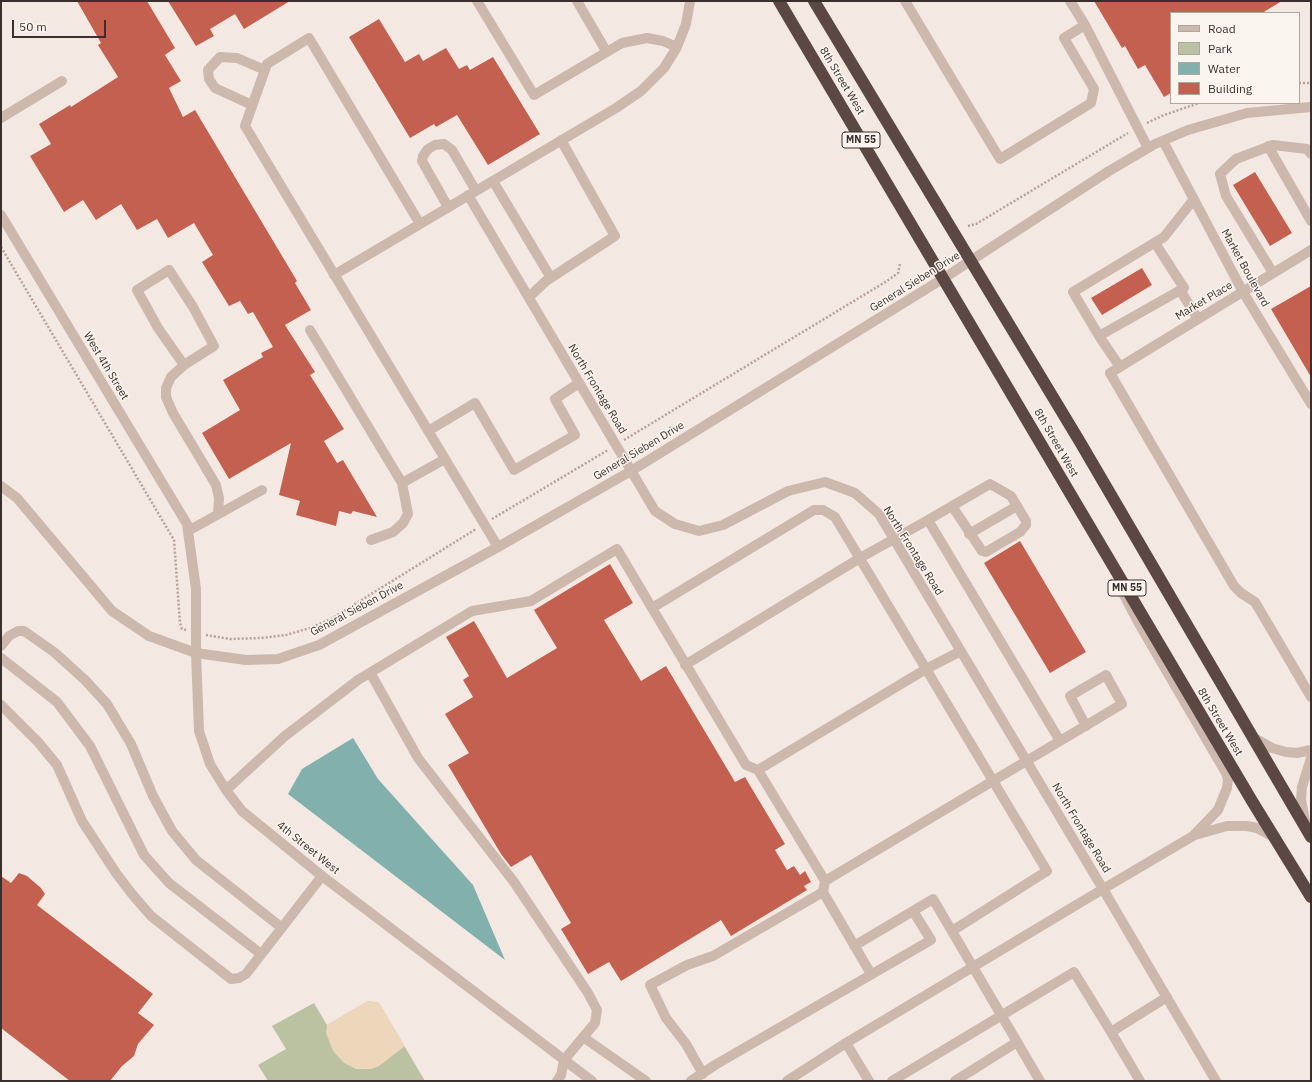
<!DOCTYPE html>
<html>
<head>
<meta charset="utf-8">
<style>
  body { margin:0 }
  #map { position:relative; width:1312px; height:1082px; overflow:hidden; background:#f3e9e2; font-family:"IBM Plex Sans",sans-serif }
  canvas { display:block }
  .frame { position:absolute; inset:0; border:2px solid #3a2f2c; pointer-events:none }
  .legend { position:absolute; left:1170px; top:12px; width:130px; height:92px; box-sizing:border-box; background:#faf4ee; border:1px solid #ada5a0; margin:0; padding:5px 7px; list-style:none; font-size:12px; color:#3a2f2c }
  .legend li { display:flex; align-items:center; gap:8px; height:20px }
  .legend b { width:20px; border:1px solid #ada5a0 }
  .scale { position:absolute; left:12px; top:20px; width:94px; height:18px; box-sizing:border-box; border:2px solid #3a2f2c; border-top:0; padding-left:5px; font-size:12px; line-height:14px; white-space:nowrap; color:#3a2f2c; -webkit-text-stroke:3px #faf4ee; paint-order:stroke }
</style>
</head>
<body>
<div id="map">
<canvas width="1312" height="1082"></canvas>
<div class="frame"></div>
<ul class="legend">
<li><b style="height:5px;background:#ccb8ad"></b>Road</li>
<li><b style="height:11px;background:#bbc2a1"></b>Park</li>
<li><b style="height:11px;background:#81b0ad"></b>Water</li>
<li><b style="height:11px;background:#c36050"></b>Building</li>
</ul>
<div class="scale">50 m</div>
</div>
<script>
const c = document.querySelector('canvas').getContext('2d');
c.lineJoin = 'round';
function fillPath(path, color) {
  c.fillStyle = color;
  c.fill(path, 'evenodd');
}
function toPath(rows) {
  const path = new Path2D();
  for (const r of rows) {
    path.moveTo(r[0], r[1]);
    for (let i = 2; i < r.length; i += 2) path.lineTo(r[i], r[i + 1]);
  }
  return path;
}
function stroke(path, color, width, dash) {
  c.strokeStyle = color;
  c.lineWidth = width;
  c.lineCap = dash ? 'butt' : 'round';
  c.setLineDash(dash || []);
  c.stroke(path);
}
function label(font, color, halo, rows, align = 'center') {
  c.font = font + ' "IBM Plex Sans",sans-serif';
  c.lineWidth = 3;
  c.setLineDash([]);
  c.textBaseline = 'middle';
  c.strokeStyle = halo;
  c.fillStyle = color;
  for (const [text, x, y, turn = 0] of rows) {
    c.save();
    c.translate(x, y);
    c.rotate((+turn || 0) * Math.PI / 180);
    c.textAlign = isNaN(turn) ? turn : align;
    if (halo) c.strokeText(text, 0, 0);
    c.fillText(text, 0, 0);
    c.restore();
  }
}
fillPath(toPath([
  [368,1001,379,1003,425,1081,268,1081,258,1065,286,1049,272,1026,314,1003,327,1025]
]), '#bbc2a1');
fillPath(toPath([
  [368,1001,379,1003,405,1046,379,1066,371,1069,356,1069,344,1063,333,1051,326,1033,327,1025]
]), '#edd6ba');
fillPath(toPath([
  [353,738,378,779,473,885,505,960,288,794,302,769]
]), '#81b0ad');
fillPath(toPath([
  [77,1,147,1,175,48,165,55,181,81,169,88,183,117,195,110,297,281,295,283,311,310,285,325,315,372,310,375,344,429,324,441,337,463,343,460,377,517,353,511,351,514,339,511,336,526,296,515,300,501,279,495,291,443,229,479,202,433,240,410,223,380,263,357,261,353,273,347,253,312,248,314,240,301,229,306,202,262,213,255,194,223,168,238,157,219,137,230,121,204,96,220,83,200,64,212,30,156,51,144,39,124,70,105,71,107,118,77,98,45,101,43],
  [168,1,290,1,244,29,235,14,210,29,214,36,196,46],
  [1094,1,1282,1,1262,13,1171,13,1171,93,1164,97,1145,65,1138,69,1125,46,1122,48],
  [379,19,405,62,419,54,423,61,446,48,459,69,467,65,470,70,493,57,540,134,488,165,457,115,436,127,434,124,410,138,349,37],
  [1255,172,1292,233,1270,246,1233,185],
  [1142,268,1152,285,1102,315,1091,298],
  [1311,286,1311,377,1271,309],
  [1020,541,1086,652,1050,673,984,563],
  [610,564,633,603,604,620,641,681,666,666,735,782,745,777,785,844,775,850,787,870,794,866,800,875,805,871,811,882,804,886,807,890,731,936,721,920,621,981,609,962,588,974,561,929,571,923,531,855,511,867,501,854,448,765,469,753,445,714,473,697,463,680,469,676,446,637,474,621,507,678,557,648,534,610],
  [19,873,27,876,41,888,45,894,37,905,153,994,138,1013,154,1025,138,1044,134,1056,122,1066,110,1081,70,1081,1,1028,1,876,11,883]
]), '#c36050');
stroke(toPath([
  [1299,83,1311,83],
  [1147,123,1164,115,1199,103],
  [968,226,976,224,1128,133],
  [1,247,174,540,180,623,182,629,186,630],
  [624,440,887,281,898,273,900,264],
  [492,519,608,450],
  [206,635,230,639,261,638,286,635,310,628,331,619,476,529]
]), '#b7a297', 2.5, [2, 2]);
stroke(toPath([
  [477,1,534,95,622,43,647,38,663,41,677,47],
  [577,1,606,51],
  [905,1,1000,159,1091,103,1094,89,1064,38,1085,25],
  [1070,1,1085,25,1148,148],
  [252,105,215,88,209,79,208,70,220,57,237,58,265,70],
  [1,118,62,81],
  [1163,141,1243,292,1311,404],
  [1268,146,1311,221],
  [493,181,551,278],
  [468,195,655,511,675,524,699,531,723,525,788,491,825,482,855,493,879,514,1103,889,1193,836,1218,810,1227,788,1228,779,1226,773,1138,622,1124,595],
  [448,207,422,161,423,156,428,149,435,145,444,144,452,150,476,191],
  [1,215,187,524,196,589,196,653,199,731,210,764,226,790,242,811,322,876,592,1081],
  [420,224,309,38,267,64,245,126,498,547],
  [1155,243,1184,288,1099,336,1073,292,1164,237,1194,199],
  [1311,250,1110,373,1234,586,1241,593,1255,602,1311,697],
  [1273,273,1226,196,1220,174,1236,159,1273,145,1307,149,1311,154],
  [334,275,616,108,641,91,664,68,677,47,686,24,690,1],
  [1180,290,1198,319],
  [529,297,546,281,615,236,561,140],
  [310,330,402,483],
  [1099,336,1120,367],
  [184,365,158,328,137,290,169,270,193,307,214,346,184,365,171,377,166,388,166,397,173,413,216,485,219,498,218,514],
  [428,431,475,403,514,470,575,435,555,399,579,383],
  [1,486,17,498,112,611,149,636,196,653,246,660,278,659,319,645,498,547,631,471,944,278,1109,171,1155,144,1188,130,1247,113,1311,107],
  [928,520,990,484,1011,496,1026,521,1026,525,1020,532,986,552,982,551,952,506],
  [188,531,262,490],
  [969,534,1017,506],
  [371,540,393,532,403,523,408,514,402,483,445,459],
  [1,646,9,636,18,631,24,631,54,652,85,680,107,704,131,744,153,796,172,831,196,860,282,928],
  [1,658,57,702,90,746,144,855,169,883,261,954],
  [685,665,860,558,928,520,1060,741,825,881],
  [371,674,418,758,514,882,588,993,597,1010,595,1023,564,1060,561,1075,557,1081],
  [1,705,38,742,57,765,82,821,116,873,132,894,151,916,231,979,239,978,246,974,322,876],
  [1252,737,1272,748,1286,752,1297,753,1311,750],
  [1060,741,1122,704,1106,675,1070,696,1086,726],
  [758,770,926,669,961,651],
  [226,790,285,736,358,680,472,611,531,601,617,549,652,608],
  [1306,825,1301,800,1302,787,1311,758],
  [1195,835,1227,826,1247,826,1257,828,1274,837],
  [854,946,913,911],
  [871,974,823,892,825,881,758,770,746,765,652,608,814,510,823,510,835,517,1047,871,952,931],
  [583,1037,646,1081],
  [846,1043,869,1081],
  [703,1074,686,1044,666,1018,650,985,687,965,713,956,823,892],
  [691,1081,715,1065,931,940,913,911,933,899,1040,1081],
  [787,1081,846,1043,1103,889,1216,1081],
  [892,1081,1074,972,1111,1032],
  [955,1081,1017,1042],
  [1140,1081,1111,1032,1167,997]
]), '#ccb8ad', 10);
stroke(toPath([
  [779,1,1252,801,1311,897],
  [814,1,1080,442,1311,837]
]), '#5b4843', 12);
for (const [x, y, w] of [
  [861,140,38],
  [1127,588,38]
]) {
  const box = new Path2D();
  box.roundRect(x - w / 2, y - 8, w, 16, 3);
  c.fillStyle = '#faf4ee';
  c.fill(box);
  stroke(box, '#3a2f2c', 1);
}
label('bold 10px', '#3a2f2c', null, [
  ["MN 55",861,140],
  ["MN 55",1127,588]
]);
label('11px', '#3a2f2c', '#faf4ee', [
  ["8th Street West",842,81,59],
  ["Market Boulevard",1245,268,61],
  ["General Sieben Drive",915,282,-32],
  ["Market Place",1204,301,-31],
  ["West 4th Street",106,366,59],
  ["North Frontage Road",597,389,59],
  ["8th Street West",1056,443,60],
  ["General Sieben Drive",639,451,-31],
  ["North Frontage Road",913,551,58],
  ["General Sieben Drive",357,609,-28],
  ["8th Street West",1220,722,59],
  ["North Frontage Road",1081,828,59],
  ["4th Street West",308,848,39]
]);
</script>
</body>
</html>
